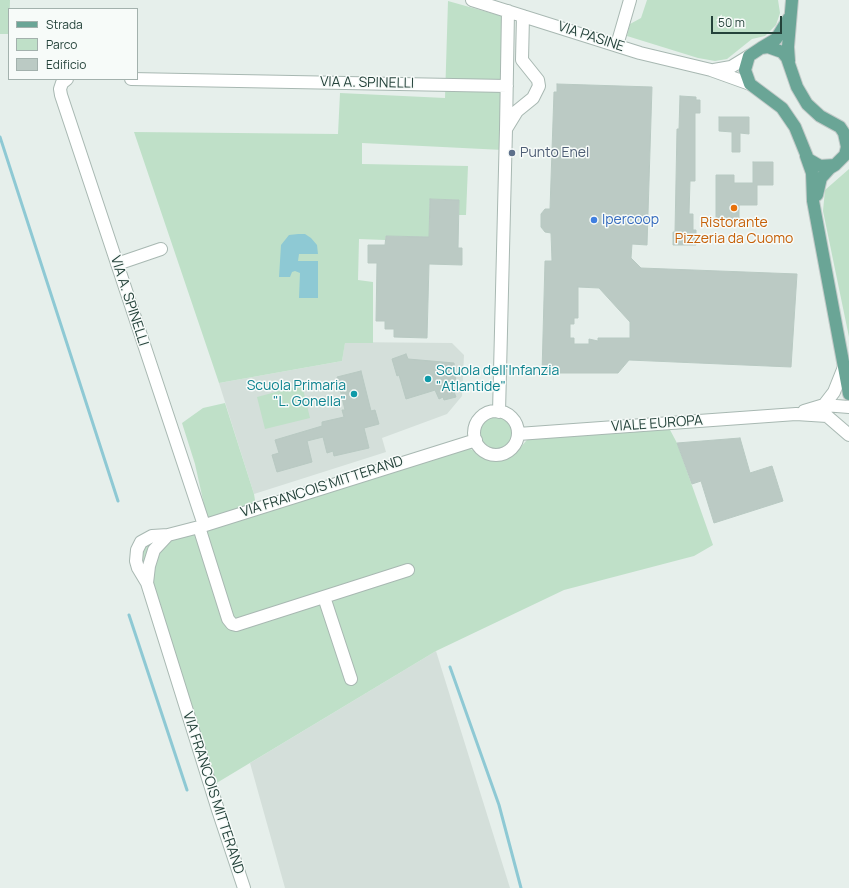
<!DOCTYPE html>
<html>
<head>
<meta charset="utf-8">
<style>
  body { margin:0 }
  #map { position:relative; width:849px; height:888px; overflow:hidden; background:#e6efeb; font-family:Manrope,sans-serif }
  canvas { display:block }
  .legend { position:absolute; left:8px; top:8px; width:130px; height:72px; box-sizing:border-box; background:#f7fbf9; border:1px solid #a3b1ad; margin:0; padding:5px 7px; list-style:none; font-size:12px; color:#24423a }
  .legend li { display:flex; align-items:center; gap:8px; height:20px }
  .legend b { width:20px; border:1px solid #a3b1ad }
  .scale { position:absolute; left:711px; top:16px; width:71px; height:18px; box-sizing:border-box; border:2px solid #24423a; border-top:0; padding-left:5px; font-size:12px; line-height:14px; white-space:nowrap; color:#24423a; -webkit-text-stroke:3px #f7fbf9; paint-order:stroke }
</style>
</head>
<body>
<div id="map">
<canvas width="849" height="888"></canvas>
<ul class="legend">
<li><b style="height:5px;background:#6aa596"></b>Strada</li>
<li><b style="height:11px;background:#bfe0c8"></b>Parco</li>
<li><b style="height:11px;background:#bbcac4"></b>Edificio</li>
</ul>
<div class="scale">50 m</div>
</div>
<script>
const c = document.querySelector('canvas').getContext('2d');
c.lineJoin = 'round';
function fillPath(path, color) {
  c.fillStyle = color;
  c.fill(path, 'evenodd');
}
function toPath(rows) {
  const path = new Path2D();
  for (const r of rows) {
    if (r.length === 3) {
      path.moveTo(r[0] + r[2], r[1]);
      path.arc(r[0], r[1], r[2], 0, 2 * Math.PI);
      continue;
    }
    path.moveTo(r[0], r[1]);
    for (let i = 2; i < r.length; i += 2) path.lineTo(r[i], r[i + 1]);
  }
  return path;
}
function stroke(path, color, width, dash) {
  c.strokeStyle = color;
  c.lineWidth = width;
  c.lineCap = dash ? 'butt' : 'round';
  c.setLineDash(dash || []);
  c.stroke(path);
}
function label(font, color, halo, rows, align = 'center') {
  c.font = font + ' Manrope,sans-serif';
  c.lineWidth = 3;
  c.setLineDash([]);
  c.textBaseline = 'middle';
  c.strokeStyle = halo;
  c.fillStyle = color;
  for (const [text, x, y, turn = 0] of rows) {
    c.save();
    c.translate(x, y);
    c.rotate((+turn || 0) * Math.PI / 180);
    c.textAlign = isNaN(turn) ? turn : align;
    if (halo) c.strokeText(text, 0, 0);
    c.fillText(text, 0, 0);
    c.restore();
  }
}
fillPath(toPath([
  [345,342,452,343,464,355,462,396,447,414,382,438,386,452,254,494,219,383,342,361],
  [436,651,510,888,285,888,250,763]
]), '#d4dfda');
fillPath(toPath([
  [0,0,10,0,9,34,0,34],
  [647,0,778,0,780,13,776,25,765,36,752,39,727,59,715,61,698,58,627,36,630,24,641,18],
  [448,1,505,17,503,150,362,143,362,164,468,166,466,215,459,215,459,200,430,199,429,237,386,236,385,240,359,239,358,280,373,282,373,343,345,343,342,361,219,383,134,132,338,134,340,93,445,98],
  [849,169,849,337,823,211,825,190],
  [302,385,310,418,265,429,257,397],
  [225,403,254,494,257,513,468,448,496,461,512,457,533,433,669,428,677,443,713,545,694,556,564,590,436,651,205,790,134,549,209,527,195,464,182,423,203,408],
  [496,433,16]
]), '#bfe0c8');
fillPath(toPath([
  [298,234,305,234,311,238,317,245,318,254,299,254,298,261,318,261,318,298,299,298,300,273,295,271,292,272,290,277,279,277,281,245,289,235]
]), '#8ec9d4');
stroke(toPath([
  [0,137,118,501],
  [129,615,187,790],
  [450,667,499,805,521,888]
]), '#8ec9d4', 3);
const building = toPath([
  [557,84,652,87,647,245,632,244,631,258,641,268,797,274,791,367,629,360,618,373,542,373,545,261,552,261,551,233,545,232,541,227,541,214,545,209,550,209,554,92,557,92,557,84],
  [578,287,599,288,630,322,630,338,598,338,598,341,589,339,589,344,574,344,574,338,570,338,570,324,574,324,574,318,578,318,578,287],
  [680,96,696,97,696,100,700,100,700,113,695,113,695,181,690,181,689,214,693,214,693,230,696,230,696,245,673,245,673,232,675,232,677,129,679,129,680,96],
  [719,117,749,117,749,134,740,133,740,152,732,152,732,132,719,131,719,117],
  [753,162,773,162,773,185,757,185,757,205,739,205,739,221,716,221,716,175,734,175,734,183,753,183,753,162],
  [430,199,459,200,458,248,462,248,462,265,429,264,427,338,394,337,394,329,385,329,385,321,376,321,377,263,368,263,368,245,385,245,386,236,429,237,430,199],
  [406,354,408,359,454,363,456,383,451,384,456,397,444,400,443,397,439,399,435,390,432,391,406,399,399,375,397,376,392,359,406,354],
  [361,371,371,411,375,410,379,424,364,428,369,448,334,456,333,451,327,453,323,437,307,441,312,462,277,472,272,455,279,453,275,440,322,426,322,422,344,417,342,410,345,410,337,377,361,371],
  [740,438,750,473,772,466,783,501,714,523,701,481,692,484,677,443,740,438]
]);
fillPath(building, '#bbcac4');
stroke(building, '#b8c9c2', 1);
const minor = toPath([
  [472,0,640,53,711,70,750,84],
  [508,11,506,129,517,111,533,98,539,86,538,80,522,60,523,16],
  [617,45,630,0],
  [714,70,731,67,749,56],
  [67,79,62,83,60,89,61,95,204,525],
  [131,79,507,86],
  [117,264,161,249],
  [824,405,849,407],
  [804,411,824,405,834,392,844,367],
  [496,433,22],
  [499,412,506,129],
  [518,434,796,414,827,416,849,435],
  [199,527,228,619,232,624,236,625,408,570],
  [147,583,149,566,154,550,168,535],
  [324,597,351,679],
  [244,888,218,810,147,583,138,568,136,561,137,550,141,542,152,536,168,535,199,527,476,440]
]);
const major = toPath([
  [768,47,782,52,787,58,797,87,807,104,820,116,840,127,844,133,847,147,845,155,835,165,820,166,808,159,795,127,782,108,750,84,745,70,749,56,761,48,768,47],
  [761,48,776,39,789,18],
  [789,61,788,47,792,0],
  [806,156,812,173,813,201,849,394],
  [817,195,821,178,830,168,835,165]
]);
stroke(minor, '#a8b8b2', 14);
stroke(major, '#c2cac8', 14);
stroke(minor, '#fff', 12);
stroke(major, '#6aa596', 12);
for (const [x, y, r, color] of [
  [512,153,4,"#5c6f8a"],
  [734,208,4,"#e8710a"],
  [594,220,4,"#3f7fe0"],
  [428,379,4,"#0f9aa8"],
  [354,394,4,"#0f9aa8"]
]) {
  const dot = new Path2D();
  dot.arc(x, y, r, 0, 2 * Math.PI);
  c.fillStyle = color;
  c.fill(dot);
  stroke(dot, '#f7fbf9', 1.5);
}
label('14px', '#24423a', '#f7fbf9', [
  ["VIA PASINE",591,37,18],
  ["VIA A. SPINELLI",367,83,1],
  ["VIA A. SPINELLI",129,301,72],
  ["VIALE EUROPA",657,424,-4],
  ["VIA FRANCOIS MITTERAND",322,487,-18],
  ["VIA FRANCOIS MITTERAND",213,793,72]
]);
label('14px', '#4e5e75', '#f7fbf9', [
  ["Punto Enel",520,153]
], 'left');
label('14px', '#366cbe', '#f7fbf9', [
  ["Ipercoop",602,220]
], 'left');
label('14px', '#c56008', '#f7fbf9', [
  ["Ristorante",734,223],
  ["Pizzeria da Cuomo",734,239]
]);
label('14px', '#0d838f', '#f7fbf9', [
  ["Scuola dell'Infanzia",436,371],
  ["\"Atlantide\"",436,387],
  ["Scuola Primaria",346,386,"right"],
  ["\"L. Gonella\"",346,402,"right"]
], 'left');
</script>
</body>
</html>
